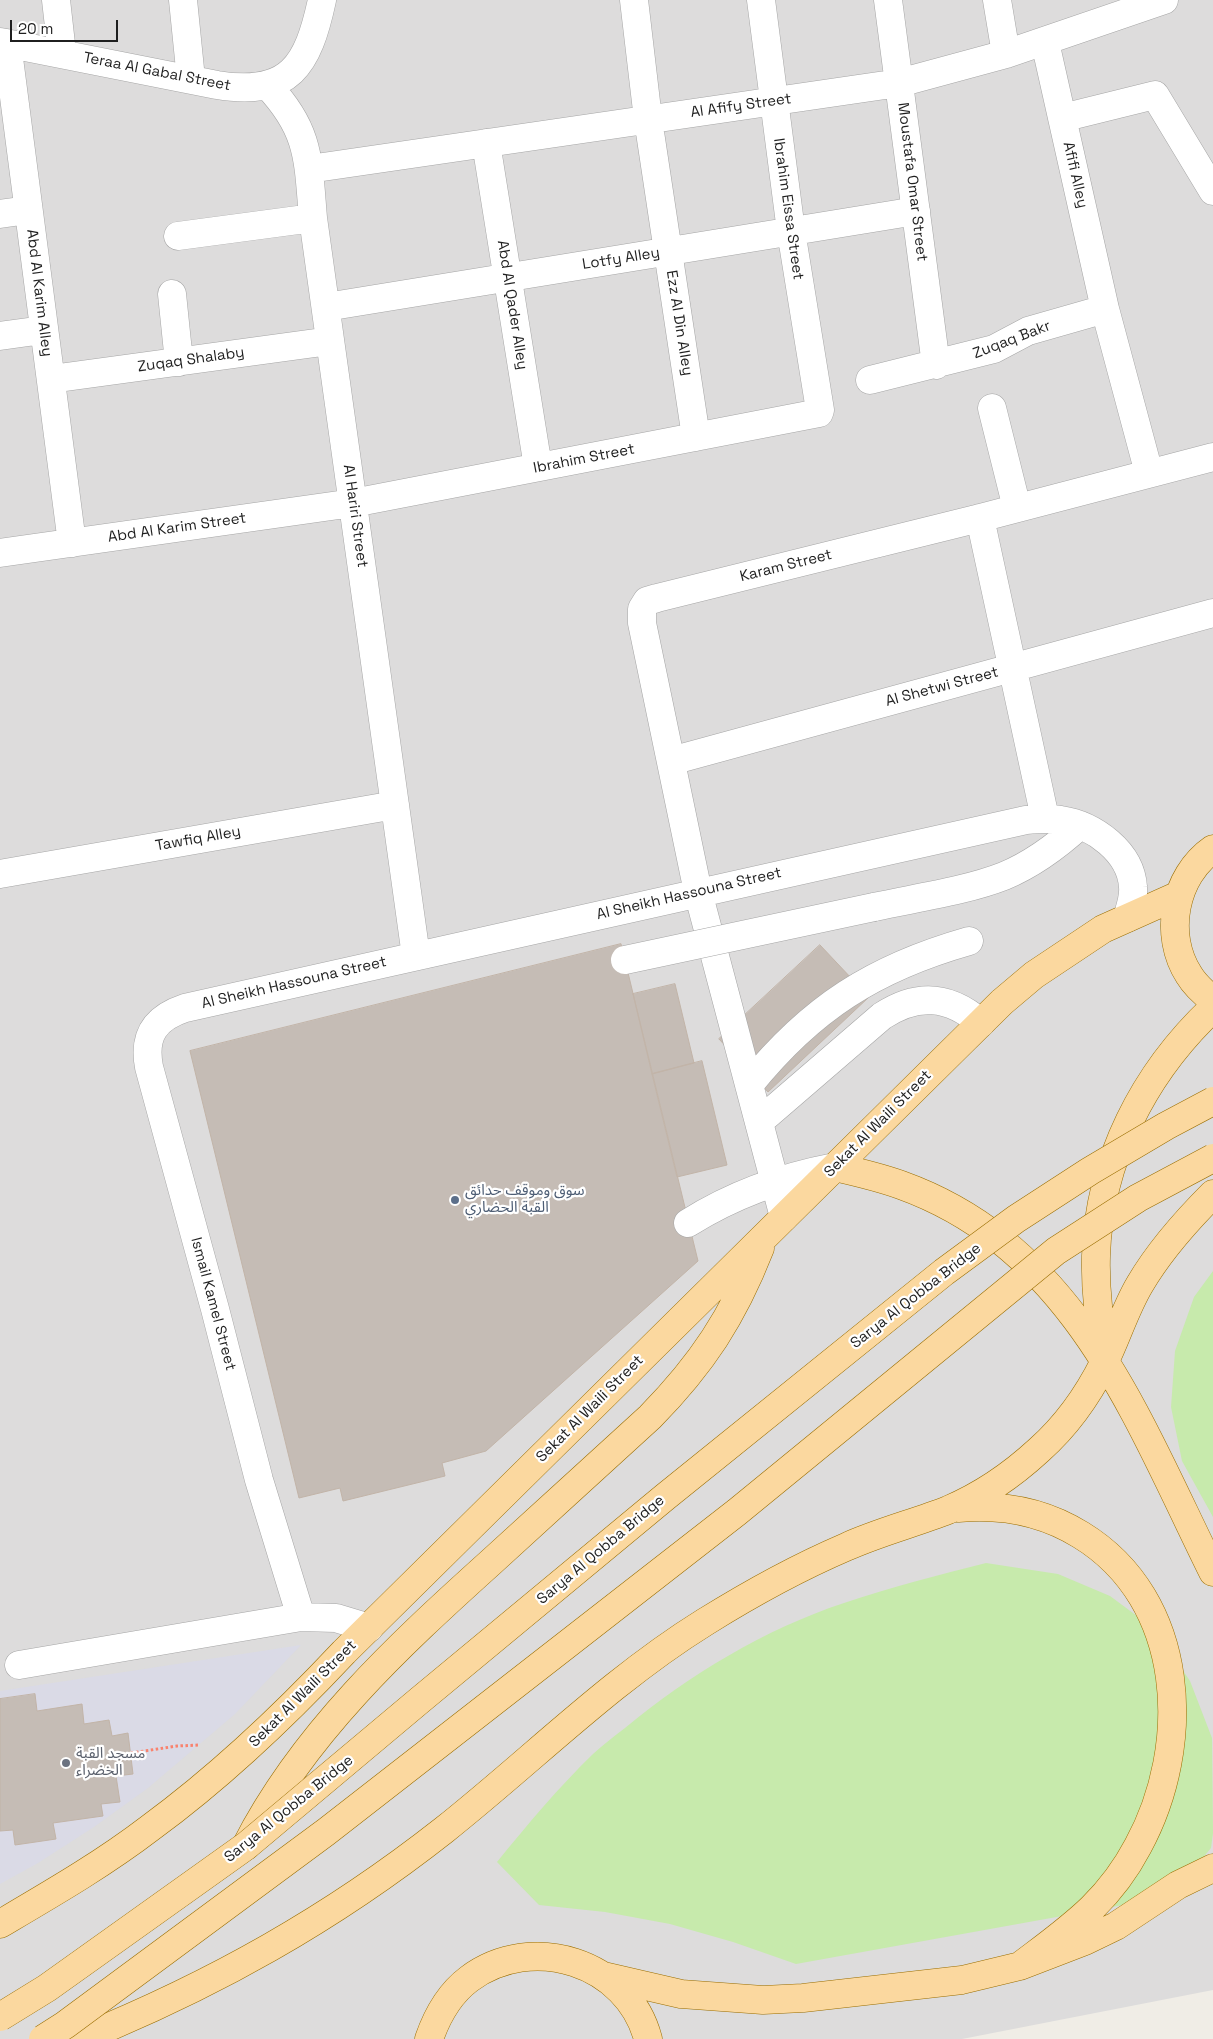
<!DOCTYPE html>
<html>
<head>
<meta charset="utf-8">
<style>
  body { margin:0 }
  #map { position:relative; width:1213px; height:2039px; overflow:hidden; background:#f0ede6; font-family:"Space Grotesk",sans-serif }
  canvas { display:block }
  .scale { position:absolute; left:10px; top:20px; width:108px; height:22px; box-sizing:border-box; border:2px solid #1f1f1f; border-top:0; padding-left:6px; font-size:15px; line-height:18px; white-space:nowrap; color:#1f1f1f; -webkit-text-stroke:4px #fff; paint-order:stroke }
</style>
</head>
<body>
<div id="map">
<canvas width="1213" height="2039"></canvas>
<div class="scale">20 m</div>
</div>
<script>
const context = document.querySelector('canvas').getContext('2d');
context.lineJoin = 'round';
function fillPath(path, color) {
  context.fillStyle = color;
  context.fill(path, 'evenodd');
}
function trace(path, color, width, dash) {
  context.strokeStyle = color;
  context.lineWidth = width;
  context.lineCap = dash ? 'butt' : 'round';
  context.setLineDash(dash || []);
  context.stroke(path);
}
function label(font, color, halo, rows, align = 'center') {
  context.font = font + ' "Space Grotesk","Noto Sans Arabic",sans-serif';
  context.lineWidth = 4.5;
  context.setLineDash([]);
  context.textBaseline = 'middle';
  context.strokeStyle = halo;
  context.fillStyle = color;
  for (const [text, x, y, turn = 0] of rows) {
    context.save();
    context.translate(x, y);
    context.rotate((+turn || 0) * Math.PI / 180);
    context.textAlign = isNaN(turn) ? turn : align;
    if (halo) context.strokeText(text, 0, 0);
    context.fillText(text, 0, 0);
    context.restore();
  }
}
fillPath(new Path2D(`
  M0,0H1213V1990L962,2039H0Z`), '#dddcdc');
fillPath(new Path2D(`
  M1213,1271V1517L1182,1461L1171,1407L1175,1351L1194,1297Z
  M986,1563L1058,1574L1110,1596L1156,1630L1190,1681L1212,1738L1213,1833L1211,1848L1187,1877L1151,1900L796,1964L733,1942L670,1924L605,1912L539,1905L497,1862C528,1824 558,1788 593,1754C603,1745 614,1736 625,1728C689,1675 765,1629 844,1603C891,1587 939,1575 986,1563Z`), '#c7eaac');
fillPath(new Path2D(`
  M301,1645L235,1714L148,1788L94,1827L38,1863L0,1884V1831L13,1830L16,1845L56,1839L53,1823L101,1804L120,1801L116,1776L133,1773L128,1733L112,1736L109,1720L84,1724L81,1704L37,1711L35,1695L0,1699V1691Z`), '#dadae6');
const building = new Path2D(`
  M621,944L698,1261L486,1451L442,1463L445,1476L343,1501L340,1488L299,1498L190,1051Z
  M820,945L869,997L768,1092L719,1039Z
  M675,984L694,1063L652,1074L633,994Z
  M702,1061L727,1165L677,1177L652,1074Z
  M35,1694L37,1711L82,1704L84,1724L109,1720L112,1736L128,1733L133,1774L116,1776L120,1802L101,1804L103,1816L53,1823L56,1839L15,1845L13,1830L0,1831V1699Z`);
fillPath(building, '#c5bcb5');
trace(building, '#c2b4a8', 1);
const minor = new Path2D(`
  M56,0L62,53
  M183,0L191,79
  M634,0L648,119L696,437
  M888,0L936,365
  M997,0L1006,54
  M0,42L217,85C290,97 308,65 322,0
  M1045,42L1105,309
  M7,43L72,543
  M268,86C310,131 308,159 313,218L416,956
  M1062,118L1155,95L1213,191
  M486,143L538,467
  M309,169L899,83L1006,54L1164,0
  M0,214L28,210
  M178,236L313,218
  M172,294L179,362
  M326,307L916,211
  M0,336L43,330
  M51,379L330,341
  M870,380L994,349L1028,331L1105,309L1149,473
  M992,408L1017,508
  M980,518L1045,818
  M0,553L353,503L819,413L820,410L791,231L761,0
  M671,761L1213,613
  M0,874L395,805
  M874,907C915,898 966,891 1004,876C1033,864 1057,846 1080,825
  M749,1085C811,1008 874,968 969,941
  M759,1122L882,1016C917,993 949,995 981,1023
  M784,1217L698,892L642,623V609L647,601L657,598L980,518L1213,457
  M688,1223C734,1194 782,1177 835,1167
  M301,1617L259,1480L215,1309L149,1067C143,1035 155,1018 185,1008L1026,820C1038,819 1050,818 1061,820C1094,825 1131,852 1133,887C1134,898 1130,908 1127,918
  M19,1665L301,1617L336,1618L369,1628`);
const major = new Path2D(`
  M1213,849C1174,876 1163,935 1189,975C1195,985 1204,993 1213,1000
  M835,1167C857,1172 879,1177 901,1185C1076,1248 1137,1419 1213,1572
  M1105,1354C1099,1322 1095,1289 1096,1256C1099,1160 1144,1073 1213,1008
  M958,1508C1001,1504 1044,1512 1081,1535C1187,1600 1193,1745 1138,1846C1108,1903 1070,1928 1020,1966
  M246,1846C303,1734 398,1646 490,1563C543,1514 597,1466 650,1417C702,1364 733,1317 760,1248
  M0,1924C51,1894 103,1864 150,1828C221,1776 284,1716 344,1652L1002,1002L1034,975L1103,929L1179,895
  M603,1976L681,1994L763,2000L803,1998L962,1980L1020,1966L1085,1941L1116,1926L1178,1885L1213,1868
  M80,2039C213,1985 331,1919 444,1830C531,1761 610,1681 705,1622C750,1594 797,1568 846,1547C879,1532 915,1523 948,1510C981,1496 1013,1474 1039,1450C1066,1426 1088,1395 1104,1363C1117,1337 1125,1309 1140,1284C1160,1250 1185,1222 1213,1194
  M429,2039C437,2016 449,1994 469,1979C532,1932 628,1962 648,2039`);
trace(minor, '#a6a6a6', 29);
trace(major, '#9a6e01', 29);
trace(new Path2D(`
  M131,1753L177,1746L200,1745`), '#f9826d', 3, [2.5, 2.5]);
trace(minor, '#fff', 28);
trace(major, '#fbd89f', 28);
const minorBridge = new Path2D(`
  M625,960L874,907`);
const majorBridge = new Path2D(`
  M0,2017L47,1988L246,1846L420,1700L665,1497L944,1272L1016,1219L1090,1171L1166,1126L1213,1101
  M43,2039L65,2025L326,1832L737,1512L1056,1251L1138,1198L1213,1158`);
trace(minorBridge, '#a6a6a6', 29, []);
trace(majorBridge, '#9a6e01', 29, []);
trace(minorBridge, '#fff', 28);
trace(majorBridge, '#fbd89f', 28);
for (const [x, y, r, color] of [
  [455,1200,5,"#5c6f8a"],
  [66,1763,5,"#6b7280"]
]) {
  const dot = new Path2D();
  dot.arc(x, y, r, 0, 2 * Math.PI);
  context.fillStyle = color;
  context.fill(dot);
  trace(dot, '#fff', 2);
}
label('15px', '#1f1f1f', '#fff', [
  ["Teraa Al Gabal Street",157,72,11],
  ["Al Afify Street",741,106,-8],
  ["Afifi Alley",1075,175,77],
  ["Moustafa Omar Street",912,182,83],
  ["Ibrahim Eissa Street",788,209,82],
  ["Lotfy Alley",621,259,-9],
  ["Abd Al Karim Alley",39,293,83],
  ["Abd Al Qader Alley",512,305,81],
  ["Ezz Al Din Alley",679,323,81],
  ["Zuqaq Bakr",1012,340,-21],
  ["Zuqaq Shalaby",191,360,-8],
  ["Ibrahim Street",584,459,-11],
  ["Al Hariri Street",355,516,82],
  ["Abd Al Karim Street",177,528,-8],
  ["Karam Street",786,566,-14],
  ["Al Shetwi Street",942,687,-15],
  ["Tawfiq Alley",198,839,-10],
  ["Al Sheikh Hassouna Street",689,894,-13],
  ["Al Sheikh Hassouna Street",294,983,-13],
  ["Sekat Al Waili Street",878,1124,-45],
  ["Sarya Al Qobba Bridge",916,1296,-38],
  ["Ismail Kamel Street",213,1304,75],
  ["Sekat Al Waili Street",590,1409,-45],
  ["Sarya Al Qobba Bridge",601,1550,-40],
  ["Sekat Al Waili Street",303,1694,-45],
  ["Sarya Al Qobba Bridge",289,1809,-39]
]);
label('15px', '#4e5e75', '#fff', [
  ["سوق وموقف حدائق",465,1191],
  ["القبة الحضاري",465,1208]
], 'left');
label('15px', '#5b616d', '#fff', [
  ["مسجد القبة",76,1754],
  ["الخضراء",76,1771]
], 'left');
</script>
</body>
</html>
